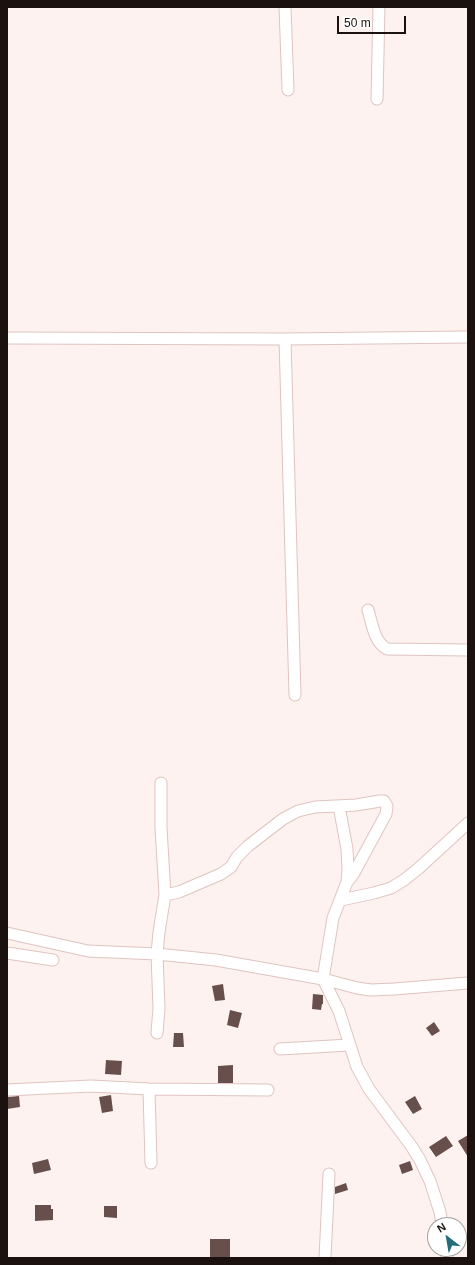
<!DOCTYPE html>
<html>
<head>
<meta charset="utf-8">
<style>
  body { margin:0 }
  #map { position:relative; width:475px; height:1265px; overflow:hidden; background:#fdf2f0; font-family:Arial,sans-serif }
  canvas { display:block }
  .frame { position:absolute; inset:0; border:8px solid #1b1210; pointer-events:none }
  .north { position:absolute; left:427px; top:1217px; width:40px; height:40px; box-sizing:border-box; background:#fff; border:1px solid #a4a09f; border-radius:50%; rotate:329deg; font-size:11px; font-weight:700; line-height:16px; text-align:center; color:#1b1210 }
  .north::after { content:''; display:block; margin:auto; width:14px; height:18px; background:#256d79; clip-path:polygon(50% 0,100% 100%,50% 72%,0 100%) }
  .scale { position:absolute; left:337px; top:16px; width:69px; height:18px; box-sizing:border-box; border:2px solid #1b1210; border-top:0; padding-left:5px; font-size:12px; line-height:14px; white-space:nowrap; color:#1b1210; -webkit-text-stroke:3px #fff; paint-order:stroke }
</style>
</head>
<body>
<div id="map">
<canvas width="475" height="1265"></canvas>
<div class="frame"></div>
<div class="north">N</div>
<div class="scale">50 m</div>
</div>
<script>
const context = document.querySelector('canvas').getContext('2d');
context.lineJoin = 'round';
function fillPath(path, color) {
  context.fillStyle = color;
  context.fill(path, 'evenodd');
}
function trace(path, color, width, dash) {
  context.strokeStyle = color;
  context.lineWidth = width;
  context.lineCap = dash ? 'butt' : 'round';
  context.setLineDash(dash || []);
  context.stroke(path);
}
fillPath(new Path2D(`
  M223,984L225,1000L215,1001L212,986Z
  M313,994L323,995V1004H322L321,1010L312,1009Z
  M230,1010L242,1013L238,1028L227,1025Z
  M434,1022L440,1031L432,1036L426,1028Z
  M174,1033H183L184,1047H173Z
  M106,1060L122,1061L121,1075L105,1074Z
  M233,1065V1083H218V1066Z
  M111,1095L113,1111L102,1113L99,1097Z
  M19,1096L20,1107L7,1109V1097Z
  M415,1096L422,1109L413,1114L405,1102Z
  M468,1135V1157L458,1141Z
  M446,1136L453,1146L436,1157L429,1147Z
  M48,1159L51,1170L34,1174L32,1163Z
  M410,1161L413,1170L402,1174L399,1165Z
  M346,1183L348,1190L335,1194V1187Z
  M35,1205H51V1209H53V1220L35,1221Z
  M104,1206H117V1218L104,1217Z
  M210,1239H230V1258H210Z`), '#67504c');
const minor = new Path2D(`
  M285,7L288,90
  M377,99L379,7
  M7,338L285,339L468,337
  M285,339L295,695
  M368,610C372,623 374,642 387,649L468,650
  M161,783V828L165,895
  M339,806L347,849L348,869L347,882L333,918L323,979L339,1011L357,1067L369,1089L412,1147L420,1160L430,1181L440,1212L442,1225
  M341,900L374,893L391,888L404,880L419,868L468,823
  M7,933L88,951L157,954L216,960L323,979L357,988L371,990L394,989L468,983
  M7,953L53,960
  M157,1033L159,1008L157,954L159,932L165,895L179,892L221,874L231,867L237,857L248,846L283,819L298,811L315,807L356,805L380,801H384L387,806L386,814L354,873L347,882
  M280,1049L349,1045
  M149,1089L151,1163
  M7,1090L91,1086L149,1089L268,1090
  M446,1249L447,1258
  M325,1258L329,1174`);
trace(minor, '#dfc4bf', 13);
trace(minor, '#fff', 11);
</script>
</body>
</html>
